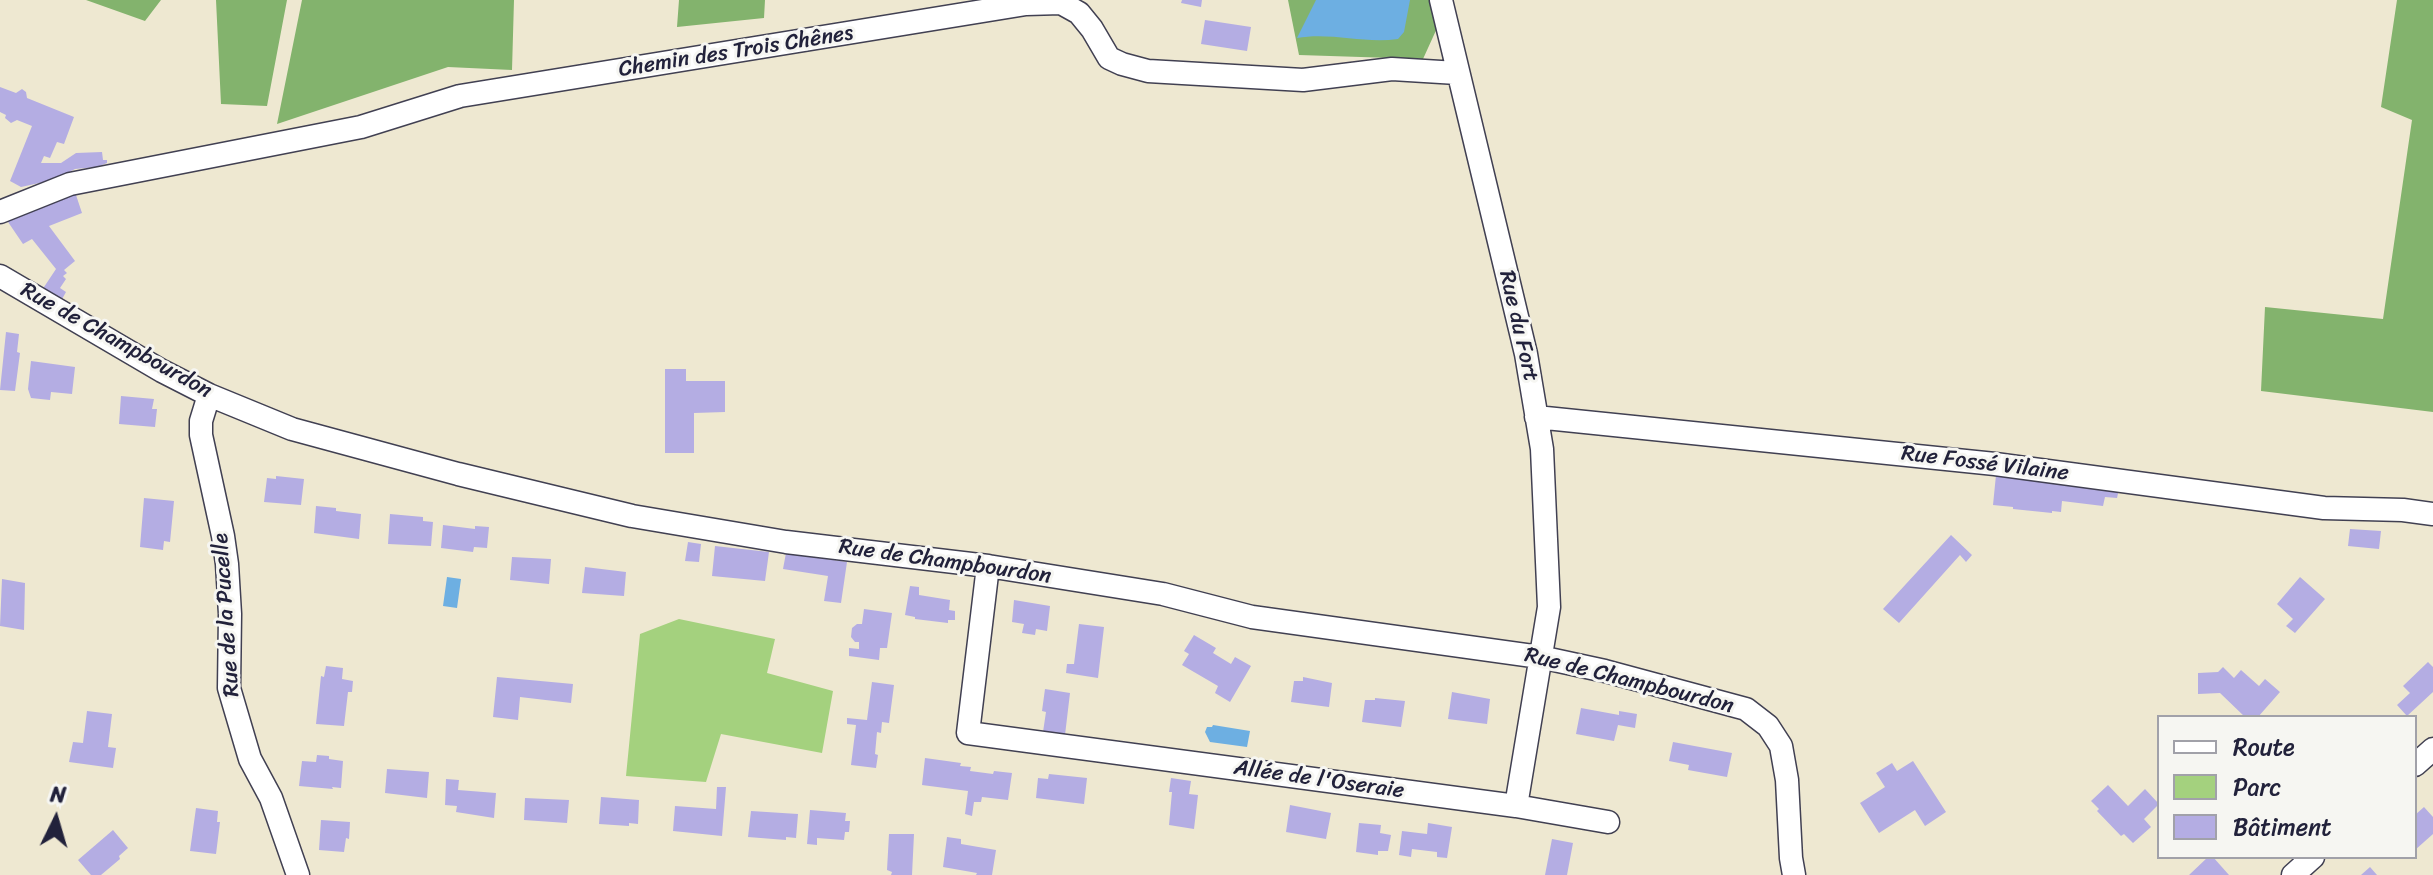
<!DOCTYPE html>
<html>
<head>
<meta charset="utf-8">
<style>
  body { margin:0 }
  #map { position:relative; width:2433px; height:875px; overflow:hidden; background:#eee8d1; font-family:Sriracha,sans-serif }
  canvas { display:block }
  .legend { position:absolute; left:2157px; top:715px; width:260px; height:144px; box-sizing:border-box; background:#f6f6f2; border:2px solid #a1a1a9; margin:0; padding:10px 14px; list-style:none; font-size:24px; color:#22223b }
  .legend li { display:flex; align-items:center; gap:16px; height:40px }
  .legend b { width:40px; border:2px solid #a1a1a9 }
  .north { position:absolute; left:16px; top:779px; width:80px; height:80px; -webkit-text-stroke:6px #f6f6f2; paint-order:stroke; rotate:5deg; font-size:22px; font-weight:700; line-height:32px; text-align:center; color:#22223b }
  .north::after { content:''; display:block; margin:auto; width:28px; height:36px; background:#22223b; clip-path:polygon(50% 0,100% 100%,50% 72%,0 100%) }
</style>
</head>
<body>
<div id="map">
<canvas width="2433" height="875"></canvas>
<ul class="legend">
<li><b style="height:10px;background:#fff"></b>Route</li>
<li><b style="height:22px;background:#a4d17e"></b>Parc</li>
<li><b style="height:22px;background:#b4ade3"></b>Bâtiment</li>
</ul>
<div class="north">N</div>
</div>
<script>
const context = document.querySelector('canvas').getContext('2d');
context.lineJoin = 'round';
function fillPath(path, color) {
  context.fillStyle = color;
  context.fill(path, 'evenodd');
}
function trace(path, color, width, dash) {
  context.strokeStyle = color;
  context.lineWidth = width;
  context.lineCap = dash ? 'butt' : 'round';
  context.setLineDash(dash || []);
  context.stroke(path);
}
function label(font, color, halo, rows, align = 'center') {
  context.font = font + ' Sriracha,sans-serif';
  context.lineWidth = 6;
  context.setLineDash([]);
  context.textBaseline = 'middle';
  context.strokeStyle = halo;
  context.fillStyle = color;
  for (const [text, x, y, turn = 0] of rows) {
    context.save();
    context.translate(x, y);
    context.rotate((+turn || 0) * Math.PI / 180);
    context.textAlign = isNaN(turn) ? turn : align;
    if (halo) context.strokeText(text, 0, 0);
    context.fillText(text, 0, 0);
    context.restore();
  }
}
fillPath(new Path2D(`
  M679,619L775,639L767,673L833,691L822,753L721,734L706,782L626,776L640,634Z`), '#a4d17e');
fillPath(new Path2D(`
  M86,0H161L145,21Z
  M216,0H287L267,106L221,104Z
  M302,0H514L512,70L448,67L277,124Z
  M679,0H765L764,18L677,27Z
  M1288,0H1431L1438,26L1423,59L1299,55Z
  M2397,0H2433V412L2261,391L2265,307L2383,319L2412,120L2381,107Z`), '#83b36d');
fillPath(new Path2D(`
  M1316,0H1410L1404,32L1398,39C1364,44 1331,32 1297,38Z
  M447,577L461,579L457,608L443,606Z
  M1213,725L1250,731L1247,747L1210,742L1205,732L1207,727H1212Z`), '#6dafe2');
fillPath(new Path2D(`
  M1182,0H1202L1201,7L1181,3Z
  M1205,20L1251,27L1247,51L1201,44Z
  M0,87L16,93L22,89L26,92L27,98L74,117L64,144L57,142L50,158L44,156L41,163H61L76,153L102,152L103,160H107V163L97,167L75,169L53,180L21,187L10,181L32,126L17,120L11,123L5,118L6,115L0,112Z
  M75,192L82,213L49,226L75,261L64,270L67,273L63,276L66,279L60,288L66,292L61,301L42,290L56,269L32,239L23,244L6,219Z
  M6,332L19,334L17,352L20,353L15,391L0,390Z
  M31,361L75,367L72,394L51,392L50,400L31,398L28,389Z
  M665,369H686V381H725V412L694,413V453H665Z
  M121,396L154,399L152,409H157L155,427L119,424Z
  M1996,475L2119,489L2117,498L2105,497L2103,506L2062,501L2061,512L2052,511V513L2013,509V507L1993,505Z
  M276,476L304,479L301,505L264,502L267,478L276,479Z
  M144,498L174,501L170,542L164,541L163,550L140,547Z
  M316,506L336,508V511L361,514L359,539L314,533Z
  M390,514L423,517V521L433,522L431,546L388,544Z
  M443,525L475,529V526L489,527L487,548L474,547L473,552L441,548Z
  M2350,529L2381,531L2379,549L2348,546Z
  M1951,535L1972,555L1966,562L1960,555L1899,623L1883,609Z
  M688,542L701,544L699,562L685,561Z
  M715,546L769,552L765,581L712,576Z
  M786,553L847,562L841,603L824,601L828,576L783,569Z
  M512,557L551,559L549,584L510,580Z
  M585,567L626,572L624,596L582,593Z
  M2300,577L2325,599L2295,633L2286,626L2293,619L2277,604Z
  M2,579L25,583L24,630L0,626Z
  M910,586L919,587V595L950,600L949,610L955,611V620H948V623L915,619V617L905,615Z
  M1014,600L1050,606L1047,631L1036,629L1035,635L1022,633L1024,624L1012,622Z
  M864,609L892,613L887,648H880L879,660L849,656V648L859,649V642H855L851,637L852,628L857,624H862Z
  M1079,624L1104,627L1098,678L1066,673L1067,664H1074Z
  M1194,635L1216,648L1213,653L1231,664L1235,657L1251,666L1230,702L1215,693L1218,686L1182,665L1189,654L1184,651Z
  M2428,662L2433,667V692L2407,716L2397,705L2410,693L2403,686Z
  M326,666L343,668L342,679L353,681L352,692H348L344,726L316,724L321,676L324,677Z
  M2223,667L2234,678L2241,670L2259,686L2265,679L2280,692L2258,717H2245L2220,693L2198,694V673L2218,672Z
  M497,677L573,684L571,703L520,697L518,720L493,717Z
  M1303,677L1332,683L1329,707L1291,702L1294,681H1303Z
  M872,682L894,685L889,723L882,722L881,733L877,732L875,754L878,755L876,768L851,765L856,725L847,724V718L867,720Z
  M1045,689L1070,693L1065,735L1043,732L1046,712L1042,711Z
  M1452,692L1490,699L1487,724L1448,719Z
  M1375,698L1405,701L1401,727L1362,722L1365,700H1375Z
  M1581,708L1619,715V711L1637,714L1635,728L1618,725L1614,741L1576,734Z
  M87,711L112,714L108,747L116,748L113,768L69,762L73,742L83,743Z
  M1673,742L1732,753L1727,777L1688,770L1689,765L1669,761Z
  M317,755L329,756V759L343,761L341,788L332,787L333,789L299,786L302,761L316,762Z
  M925,758L961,763L960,766L971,767L970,771L993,774L994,771L1012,773L1008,800L982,797L981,802H974L972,816L965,814L968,791L922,785Z
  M1913,761L1946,812L1925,826L1915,810L1879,833L1860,803L1885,787L1876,773L1892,763L1897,771Z
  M387,769L429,772L427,798L385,793Z
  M1049,774L1087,778L1084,804L1036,798L1038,778L1048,779Z
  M1171,778L1191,781L1189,794L1198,795L1194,829L1169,825L1172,792H1169Z
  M446,779L459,780L458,790L496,793L494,818L456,812L457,806L445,805Z
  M2108,785L2128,806L2145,789L2159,804L2144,819L2151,827L2133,843L2124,834L2121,836L2097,811L2099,809L2091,801Z
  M717,787H726L722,836L673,831L675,806L716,809Z
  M601,797L639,800L638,824L629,823V826L599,824Z
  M525,798L569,800L567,823L524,820Z
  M1290,805L1331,813L1326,839L1286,832Z
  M2424,807L2433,817V834L2415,850V815Z
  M196,808L218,811L217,822H220L216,854L190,851Z
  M810,810L846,813L845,821H850L849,832H845L844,840L817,838V845L807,844Z
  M751,811L798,814L796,838L786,837V840L748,837Z
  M321,820L350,822L349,839L346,838L344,852L319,850Z
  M1359,823L1381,825L1380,833L1391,835L1388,851H1378V855L1356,852Z
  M1428,823L1452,827L1447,858L1437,857V852L1412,849L1411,857L1399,855L1402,831L1427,834Z
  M113,830L128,848L119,856L120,859L101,875H91L78,860Z
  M889,834H914L912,875H891L892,872L887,870Z
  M947,837L961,839V844L996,850L992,875H976L977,873L943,867Z
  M1552,839L1573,843L1567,875H1545Z
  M2208,857H2213L2229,875H2189Z
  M2370,867L2377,875H2361Z`), '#b4ade3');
const street = new Path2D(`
  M0,212L70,184L361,127L460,96L1026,4L1061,3L1079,13L1092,29L1109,58L1122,64L1148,71L1303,80L1392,69L1457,73
  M0,276L162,371L209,395L292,429L458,474L632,516L786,542L988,566L1163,594L1252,617L1540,657L1605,671L1746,709L1768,726L1781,746L1787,780L1791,858L1794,875
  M209,395L201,421V435L223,536L227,564L230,614L229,688L250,759L271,798L298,875
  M1536,417L1995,464L2324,508L2403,510L2433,514
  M988,566L968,733L1516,806L1549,607L1542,449L1526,354L1441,0
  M2415,765L2433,749
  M1516,806L1608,822
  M2293,875L2313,857`);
trace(street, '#414052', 25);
trace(street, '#fff', 22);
label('22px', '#22223b', '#f6f6f2', [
  ["Chemin des Trois Chênes",736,52,-9],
  ["Rue du Fort",1518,326,77],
  ["Rue de Champbourdon",116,341,29],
  ["Rue Fossé Vilaine",1985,464,7],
  ["Rue de Champbourdon",945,562,8],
  ["Rue de la Pucelle",227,615,-94],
  ["Rue de Champbourdon",1629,681,14],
  ["Allée de l'Oseraie",1319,780,8]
]);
</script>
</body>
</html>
